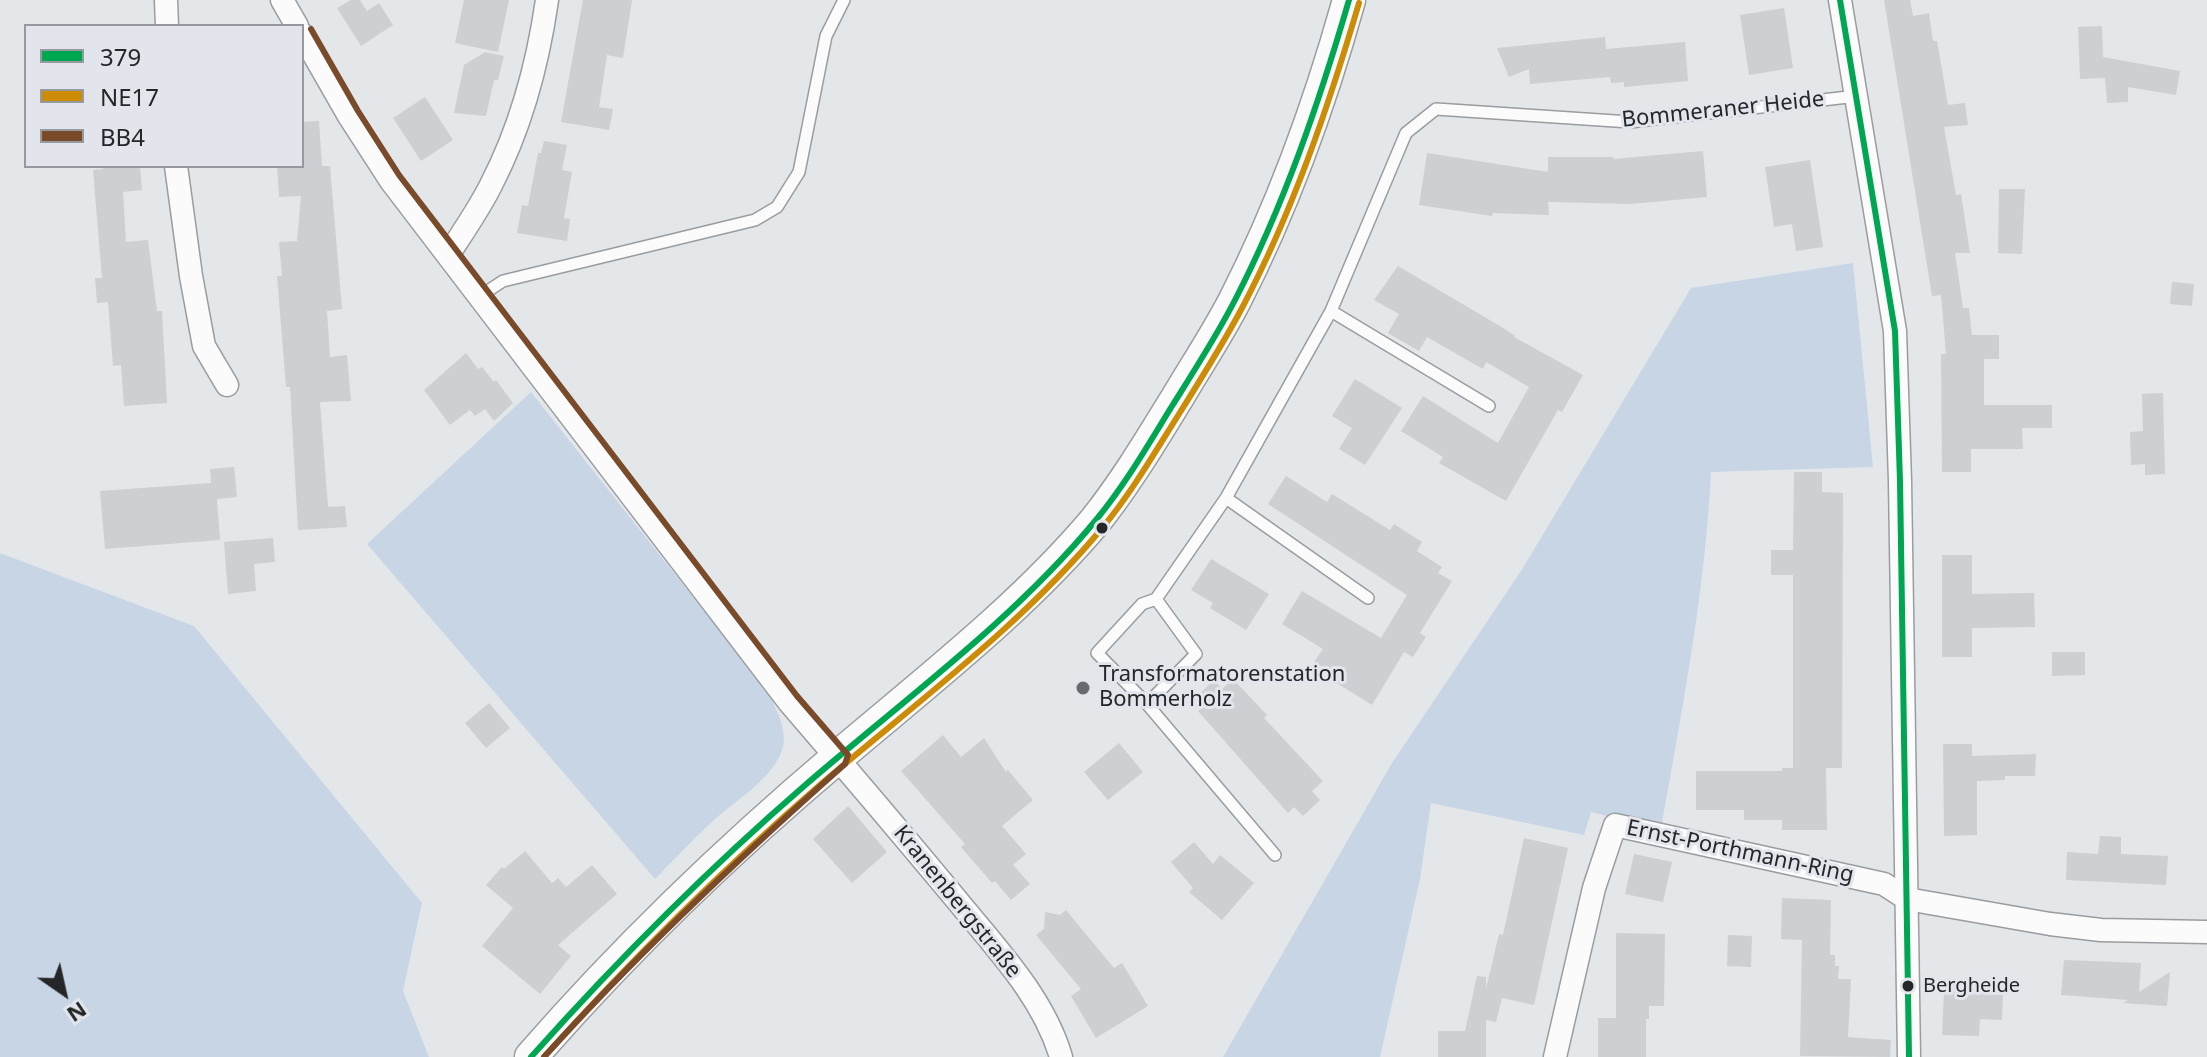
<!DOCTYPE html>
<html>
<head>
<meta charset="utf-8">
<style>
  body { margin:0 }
  #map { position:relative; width:2207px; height:1057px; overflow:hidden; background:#e4e7ea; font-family:"Noto Sans",sans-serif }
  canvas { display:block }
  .legend { position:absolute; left:24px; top:24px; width:280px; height:144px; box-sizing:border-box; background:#e2e6ec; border:2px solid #96999e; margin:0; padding:10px 14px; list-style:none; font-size:24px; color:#252628 }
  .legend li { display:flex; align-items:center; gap:16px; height:40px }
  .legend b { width:40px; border:2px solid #96999e }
  .north { position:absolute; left:24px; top:953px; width:80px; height:80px; -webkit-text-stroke:6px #e2e6ec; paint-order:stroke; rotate:146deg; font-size:22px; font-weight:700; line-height:32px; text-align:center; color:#252628 }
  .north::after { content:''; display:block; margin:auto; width:28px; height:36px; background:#252628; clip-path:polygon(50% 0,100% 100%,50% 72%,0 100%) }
</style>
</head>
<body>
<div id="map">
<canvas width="2207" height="1057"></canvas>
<ul class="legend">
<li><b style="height:10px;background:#00a651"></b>379</li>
<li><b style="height:10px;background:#cd8c08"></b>NE17</li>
<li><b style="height:10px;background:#7a4b2a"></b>BB4</li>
</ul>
<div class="north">N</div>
</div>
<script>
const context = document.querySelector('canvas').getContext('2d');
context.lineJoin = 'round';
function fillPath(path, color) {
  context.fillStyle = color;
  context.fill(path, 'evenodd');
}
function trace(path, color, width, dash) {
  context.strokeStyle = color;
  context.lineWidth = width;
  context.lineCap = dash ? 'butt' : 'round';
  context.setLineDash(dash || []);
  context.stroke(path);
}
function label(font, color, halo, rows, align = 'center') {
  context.font = font + ' "Noto Sans",sans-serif';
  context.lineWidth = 6;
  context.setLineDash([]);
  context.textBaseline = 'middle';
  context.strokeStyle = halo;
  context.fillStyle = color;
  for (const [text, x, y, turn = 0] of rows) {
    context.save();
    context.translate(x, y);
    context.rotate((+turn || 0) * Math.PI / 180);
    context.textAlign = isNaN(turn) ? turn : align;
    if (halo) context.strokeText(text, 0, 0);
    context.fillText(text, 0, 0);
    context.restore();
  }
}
fillPath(new Path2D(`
  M1853,263L1873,467L1711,472C1705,593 1682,710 1661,829L1591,812L1584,835L1431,803L1420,879L1380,1057H1223L1392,763L1521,571L1691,288Z
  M531,392L775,701L774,705C781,718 788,738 781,753C769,782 734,801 712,822C692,840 674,860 655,879L367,544Z
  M0,553L194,626L422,903L403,991L429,1057H0Z`), '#c8d5e5');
fillPath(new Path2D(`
  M351,0H360L367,11L379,3L393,25L361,46L337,8Z
  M464,0H509L498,52L455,43Z
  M583,0H632L623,58L607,55L599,107L613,109L609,130L561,122Z
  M1884,0H1910L1913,16L1929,13L1933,41H1937L1948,105L1965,103L1968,125L1944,127L1956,195L1961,194L1970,253H1955L1963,308H1969L1972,335H1999V359H1984V405H2052V428H2022L2023,449H1971V472H1942L1941,354H1946L1941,295L1932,296Z
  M1784,8L1793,68L1749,75L1740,15Z
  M2102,26L2103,57L2180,71L2176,95L2128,87V102L2107,103L2105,78L2080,79L2078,27Z
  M1605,37L1606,49L1685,42L1688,81L1624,87V82L1611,83L1610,77L1530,84L1529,69L1509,77L1497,48Z
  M485,52L504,56L498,80H494L486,116L454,113L464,65Z
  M425,97L453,140L421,161L393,118Z
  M319,121L322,166H330L342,309L327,311L330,357L347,355L351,401L320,402L328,507L345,506L347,527L298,530L290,387H286L277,276H282L279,242L297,241L301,196L279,197L277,166H302V122Z
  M544,141L567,145L562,170L572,172L564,218L570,219L567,241L517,233L522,205L528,206L538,153H541Z
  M1703,151L1707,197L1631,204L1548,202L1549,215L1493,213L1492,216L1419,205L1427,153L1548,172V157H1613V159Z
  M1810,160L1823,247L1796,251L1792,224L1774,227L1765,167Z
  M103,166H140L142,190L123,192L126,242L148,240L157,311H162L167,403L124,406L121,365L113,366L108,302L97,303L95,278H102L93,170L103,169Z
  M1999,189H2025L2022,254L1998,253Z
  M1398,266L1505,329L1515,336L1514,337L1583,375L1562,412L1558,410L1506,501L1439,463L1443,457L1401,431L1423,396L1498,443L1529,387L1486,362L1483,369L1427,337L1419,351L1388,333L1399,314L1374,300Z
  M2172,282L2194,284L2192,306L2170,304Z
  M466,353L478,369L482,367L494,382L496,380L513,403L494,421L485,409L475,416L470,410L450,425L424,390Z
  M1355,379L1402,408L1365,465L1339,449L1352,428L1332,416Z
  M2163,393L2165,474L2145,475V464L2131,465L2130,432L2143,431L2142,394Z
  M234,467L237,497L217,499L220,540L105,549L100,491L211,483L210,469Z
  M1794,472H1822V492L1843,493L1842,768H1826L1827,830H1782V820H1744V810H1696V771H1782V768H1793V575H1771V550H1793Z
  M1286,476L1327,502L1332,494L1390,530L1394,524L1422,542L1417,551L1442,567L1438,573L1452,581L1420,633L1426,637L1413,657L1404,652L1372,705L1335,682L1338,677L1314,662L1323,649L1282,624L1302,591L1381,638L1407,595L1268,504Z
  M273,538L275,562L254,564L256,591L228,594L224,542Z
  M1942,555H1972V594L2034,593L2035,627L1972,628V657H1942Z
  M1211,559L1269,594L1246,630L1210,608L1213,603L1191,590Z
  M2052,652H2085V675L2052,676Z
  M1233,679L1267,715L1264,718L1323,781L1312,791L1320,800L1303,816L1294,807L1288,813L1198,711L1204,705L1196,697L1214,680L1222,689Z
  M489,703L510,728L486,748L465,723Z
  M943,735L961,757L984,738L1006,772L1008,770L1033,800L1002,826L1026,854L1013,865L1030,884L1011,900L995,881L992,883L961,847L965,844L901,771Z
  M1119,743L1143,772L1108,800L1084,772Z
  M1943,744H1972V756L2036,754L2035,776H2005V780L1977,781V835L1944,836Z
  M848,806L887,852L852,883L813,839Z
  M2100,836L2121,837V854L2168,856L2166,885L2066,880L2067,852L2098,854Z
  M1524,838L1568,848L1534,1005L1502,998L1496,1022L1486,1020V1057H1438V1031H1465L1477,976L1486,977V989L1499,934L1503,935Z
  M1194,842L1213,864L1220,855L1254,883L1222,920L1189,892L1193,888L1171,862Z
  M525,851L552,883L558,878L566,887L592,865L617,894L558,945L571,956L540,994L482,946L513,908L486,885L502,867L504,869Z
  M1634,854L1672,862L1663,902L1625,894Z
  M1782,898L1831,900L1830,955H1835V966H1839L1838,979H1851L1848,1037L1891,1040L1890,1057L1800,1056L1802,940L1781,939Z
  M1066,910L1114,968L1122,963L1148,1006L1096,1038L1071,996L1081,989L1036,935L1044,929L1045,912L1060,915Z
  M1616,933L1665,934L1664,1006H1649V1019H1646V1057H1598V1018H1616Z
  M1728,935L1752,936L1751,967L1727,966Z
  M2064,960L2141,963L2139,992L2170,972L2167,1006L2123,1003L2128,1000L2061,995Z
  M1944,991L2003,995L2002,1020L1980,1019L1979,1036L1942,1035Z`), '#cdcfd2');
const service = new Path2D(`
  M480,296L503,281L755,220L777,207L799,172L826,36L844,0
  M1331,311L1489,406
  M1226,498L1368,598
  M1147,704L1196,654L1156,599
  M1275,855L1147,704L1097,653L1142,604L1156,599L1226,498L1331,311L1406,133L1436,109L1630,122L1857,96`);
const minor = new Path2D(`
  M166,0L167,26
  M282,0L297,26
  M1840,0L1895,331L1900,481L1909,1057
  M302,34L349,116L391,181L789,702C845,767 901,833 956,899C995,947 1043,996 1061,1057
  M176,166L191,276L204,346L227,385
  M448,255C463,232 479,209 491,185C520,129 538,63 547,0
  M1555,1057L1594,888L1615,825L1884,884L1907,899L2050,924L2101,930L2207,932`);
const secondary = new Path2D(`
  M531,1057C625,949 729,849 839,756C926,682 1022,608 1096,520C1127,481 1153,437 1179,395C1198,363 1218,333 1235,300C1284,204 1320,104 1349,0`);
trace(service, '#9a9c9f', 14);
trace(minor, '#9a9c9f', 25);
trace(secondary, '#9a9c9f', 35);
trace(service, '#fbfbfc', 11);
trace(minor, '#fbfbfc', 22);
trace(secondary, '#fbfbfc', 32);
trace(new Path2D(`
  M1840,0L1895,331L1900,481L1909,1057
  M531,1057C616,962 706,871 803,787C902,701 1012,622 1096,520C1125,485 1148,445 1172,406C1194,371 1216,337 1235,300C1284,205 1319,103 1349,0`), '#00a651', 6);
trace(new Path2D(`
  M544,1057C631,960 723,869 821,784C917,702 1022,625 1103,527C1132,492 1155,452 1179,414C1201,379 1223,344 1242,308C1293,211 1328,108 1359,3`), '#cd8c08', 6);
trace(new Path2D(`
  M311,29L358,111L399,175L797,696L848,755L845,764C740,857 638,953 544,1057`), '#7a4b2a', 6);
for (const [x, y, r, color] of [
  [1102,528,7,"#252628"],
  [1083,688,8,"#686a6c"],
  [1908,986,7,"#252628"]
]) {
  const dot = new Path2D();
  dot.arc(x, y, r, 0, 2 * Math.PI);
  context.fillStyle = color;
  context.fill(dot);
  trace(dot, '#e2e6ec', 3);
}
label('20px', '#252628', '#e2e6ec', [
  ["Bergheide",1923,986]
], 'left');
label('22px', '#252628', '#e2e6ec', [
  ["Bommeraner Heide",1723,110,-6],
  ["Ernst-Porthmann-Ring",1740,852,12],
  ["Kranenbergstraße",957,902,51]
]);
label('22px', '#252628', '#e2e6ec', [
  ["Transformatorenstation",1099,675],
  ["Bommerholz",1099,700]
], 'left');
</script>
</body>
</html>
